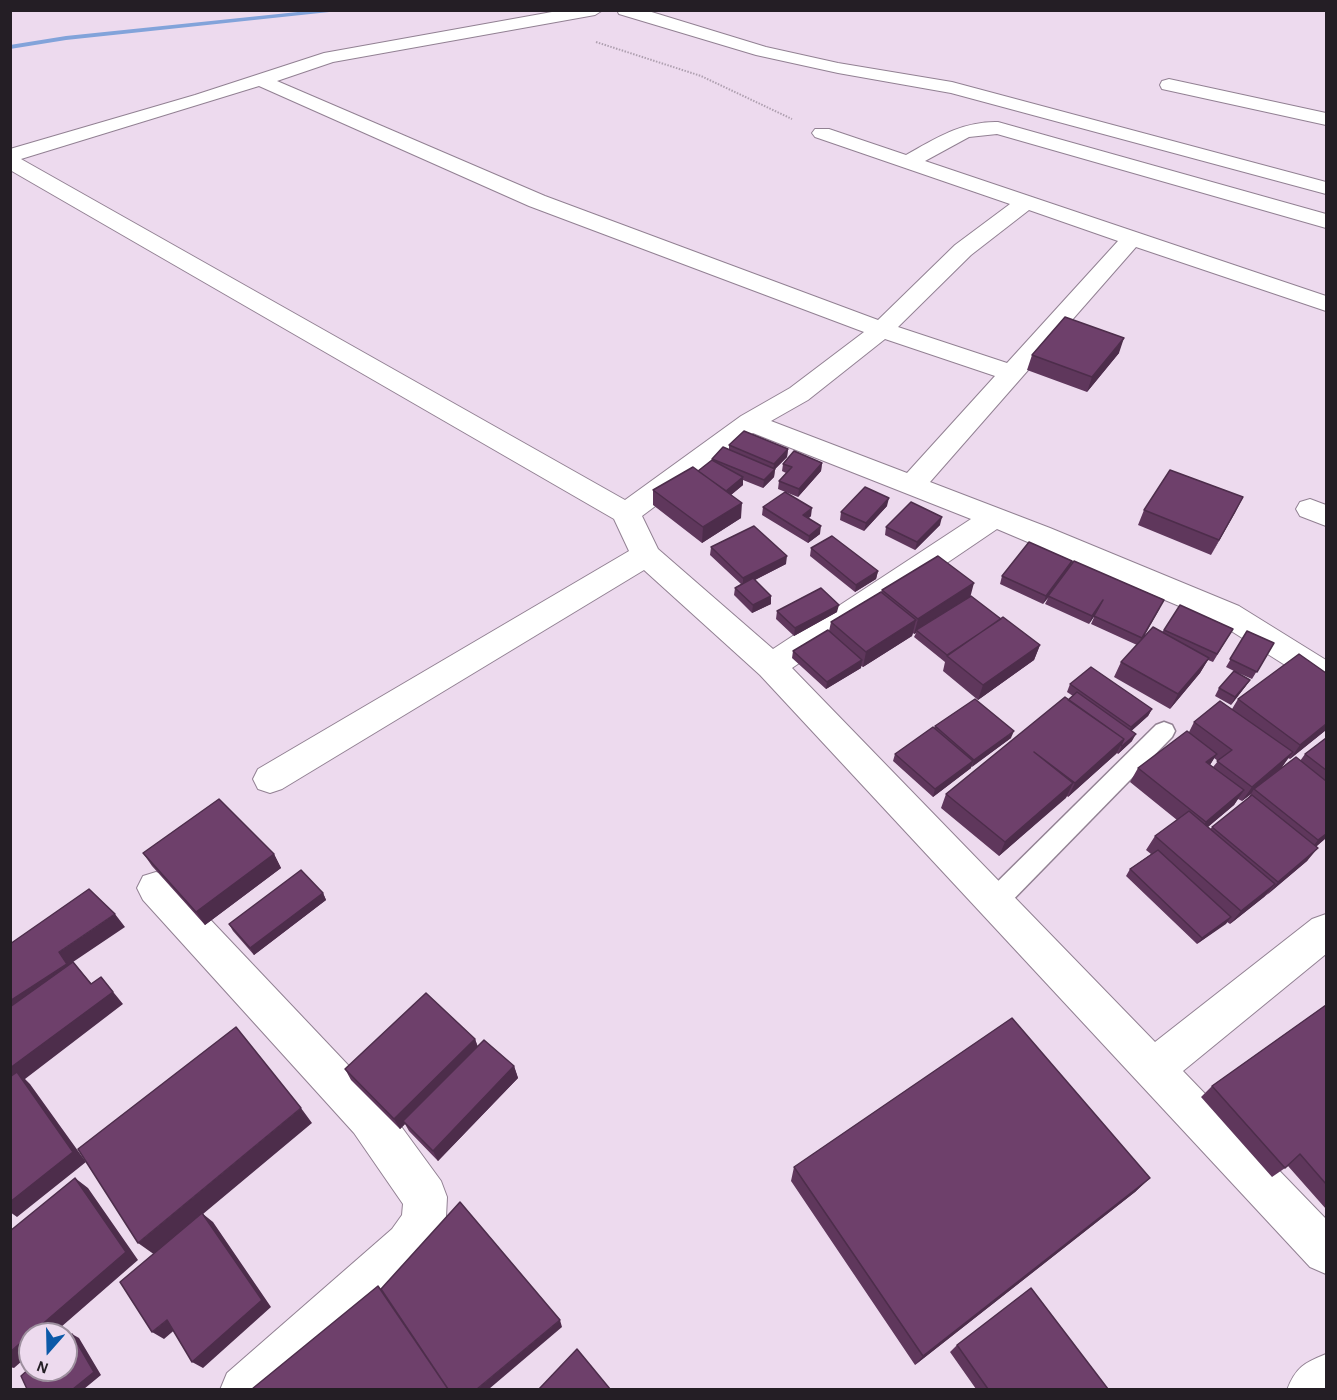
<!DOCTYPE html>
<html>
<head>
<meta charset="utf-8">
<style>
  body { margin:0 }
  #map { position:relative; width:1337px; height:1400px; overflow:hidden; background:#eddaee; font-family:"Alegreya Sans",sans-serif }
  canvas { display:block }
  .frame { position:absolute; inset:0; border:12px solid #241e25; pointer-events:none }
  .north { position:absolute; left:18px; top:1322px; width:60px; height:60px; box-sizing:border-box; background:#eddaee; border:2px solid #9d8f9e; border-radius:50%; rotate:200deg; font-size:16px; font-weight:700; line-height:24px; text-align:center; color:#241e25 }
  .north::after { content:''; display:block; margin:auto; width:21px; height:27px; background:#0c59a8; clip-path:polygon(50% 0,100% 100%,50% 72%,0 100%) }
</style>
</head>
<body>
<div id="map">
<canvas width="1337" height="1400"></canvas>
<div class="frame"></div>
<div class="north">N</div>
</div>
<script>
const context = document.querySelector('canvas').getContext('2d');
context.lineJoin = 'round';
function fillPath(path, color) {
  context.fillStyle = color;
  context.fill(path, 'evenodd');
}
function trace(path, color, width, dash) {
  context.strokeStyle = color;
  context.lineWidth = width;
  context.lineCap = dash ? 'butt' : 'round';
  context.setLineDash(dash || []);
  context.stroke(path);
}
fillPath(new Path2D(`
  M317,10H348L66,40L10,49V45L66,36Z`), '#82a3da');
const lane = new Path2D(`
  M1164,722L1172,725L1175,731L1172,737L1003,910L994,913L985,910L981,902L985,894L1156,725Z`);
const street = new Path2D(`
  M563,10H603L595,15L333,62L277,81L545,196L878,320L955,245L1010,204L815,137L812,133L815,129H829L906,155C936,138 963,121 998,122L1326,214V228L997,134L969,137L925,161L1326,296V311L1136,247L930,482L1050,528L1239,606L1326,660V687L1315,684L1217,622L997,529L792,668L1155,1042L1312,919L1326,914V954L1183,1071L1326,1219V1274L1310,1267L760,675L644,570L282,789L270,793L258,789L253,779L258,769L629,551L614,519L10,170V149L195,95L324,53ZM259,86L529,206L864,332L790,388L741,416L625,500L21,159ZM1029,210L1118,241L1007,363L898,327L971,255ZM885,339L995,376L907,473L771,421L808,400ZM753,433L971,519L773,649L658,549L642,516Z
  M617,10H645L766,47L838,63L952,82L1326,182V194L951,93L838,73L756,55L619,14Z
  M1169,79L1326,113V125L1162,89L1160,85L1162,81Z
  M1310,499L1326,505V526L1300,516L1296,509L1300,502Z
  M156,872L169,876L384,1103L441,1181L447,1197L446,1217L435,1244L424,1261L281,1390H220L227,1373L392,1229L402,1215L403,1204L354,1133L143,900L137,888L143,876Z
  M1326,1354V1390H1287C1296,1367 1304,1363 1326,1354Z`);
trace(lane, '#928193', 3);
trace(street, '#928193', 2);
trace(new Path2D(`
  M596,42L701,76L792,119`), '#afa0b0', 2, [1.5, 1.5]);
fillPath(lane, '#fff');
fillPath(street, '#fff');
fillPath(new Path2D(`
  M1119,353L1087,392L1027,370L1032,355Z
  M729,445L788,449L787,457L775,469L774,477L763,488L743,480V485L731,495L741,518L702,543L653,505V490L698,471L712,460V459L729,450Z
  M822,463L821,471L798,497L778,489L779,481L786,473L782,471L783,464Z
  M1243,497L1211,555L1138,525L1144,510Z
  M887,506L864,531L840,520L841,512Z
  M763,507L811,516L809,518L820,534L808,543L762,515Z
  M940,525L915,550L885,535L886,527Z
  M711,547L786,564L755,580L771,604L752,613L734,595L735,588L741,584L710,555Z
  M811,548L878,571L876,579L855,592L810,556Z
  M1072,561L1069,568L1160,608L1142,640L1162,632L1164,630L1233,629L1213,662L1208,660L1200,673L1170,709L1114,677L1121,662L1137,645L1091,624L1095,615L1089,624L1045,604L1048,598L1043,604L1000,584L1002,576Z
  M882,590L970,596L1001,619L1040,645L1034,660L978,700L943,671L945,662L914,637L916,633L914,634L913,633L912,636L863,667L861,666V668L826,689L792,658L793,651L829,631L831,622L881,592Z
  M777,611L837,612L794,636L776,619Z
  M1247,631L1274,643L1252,679L1236,672L1250,680L1245,687L1231,705L1215,696L1219,688L1234,671L1226,667Z
  M1070,684L1152,709L1148,716L1131,731L1132,741L1118,754L1117,753L1068,797L1067,796L999,856L941,808L946,794L1073,696L1067,692Z
  M1238,699L1326,730L1290,759L1288,758L1282,767L1300,761L1305,754L1326,738V838L1317,846L1307,861L1264,897L1230,924L1227,922L1197,944L1126,876L1130,869L1151,854L1146,850L1155,836L1177,820L1130,782L1138,768L1189,732L1194,722L1232,709ZM1214,758L1218,761L1213,767L1210,765ZM1251,794L1246,800L1210,829L1208,827L1234,805L1238,799L1242,801Z
  M935,726L1011,738L971,767V768L933,797L893,761L895,754L934,728Z
  M143,853L274,854L281,868L205,925L152,866Z
  M323,893L326,900L254,955L233,931L229,924Z
  M1326,1005V1209L1288,1166L1272,1177L1201,1097L1212,1086Z
  M475,1039L478,1047L514,1066L518,1078L438,1161L409,1131L405,1124L400,1129L351,1080L345,1069Z
  M794,1167L1150,1178L1135,1192L915,1365L791,1181Z
  M957,1345L1108,1389H976L950,1352Z`), '#5f375c');
fillPath(new Path2D(`
  M1124,338L1119,353L1087,392L1092,377Z
  M788,449L787,457L775,469L774,477L763,488L764,480L773,471L774,464Z
  M822,463L821,471L798,497L799,489Z
  M743,477V485L726,499V491Z
  M1243,497L1235,513L1211,555L1219,540Z
  M889,498L887,506L864,531L866,523Z
  M742,503L741,518L702,543L703,527Z
  M812,508L811,516L802,523L803,515Z
  M942,517L940,525L915,550L917,542Z
  M821,526L820,534L808,543L809,536Z
  M787,556L786,564L743,586V578Z
  M1072,561L1069,569L1043,604L1046,596Z
  M878,571L876,579L855,592L856,585Z
  M974,583L970,598L916,630V633L914,634L918,619Z
  M771,596V604L752,613L753,605Z
  M1103,600L1100,608L1089,624L1092,616Z
  M839,605L837,612L794,636L795,628Z
  M916,620L912,636L863,667L866,652Z
  M1040,645L1034,660L978,700L983,685Z
  M1209,658L1200,673L1170,709L1178,694Z
  M862,660L861,668L826,689L827,682Z
  M1250,680L1245,687L1231,705L1235,697Z
  M1152,709L1148,716L1127,735L1131,727Z
  M1326,724V730L1290,759L1300,745Z
  M1014,731L1011,738L972,767L974,760Z
  M1136,734L1132,741L1118,754L1122,746Z
  M1124,739L1116,754L1068,797L1075,783Z
  M1293,752L1282,767L1254,789L1251,794L1242,801L1252,787Z
  M1217,754L1208,768L1206,762Z
  M973,761L971,768L933,797L935,789Z
  M1073,783L1066,798L999,856L1005,842Z
  M1244,790L1234,805L1197,836L1206,822Z
  M1326,834V838L1307,854L1318,840Z
  M1318,848L1307,861L1267,895L1278,882Z
  M274,854L281,868L205,925L196,912Z
  M1275,884L1264,897L1230,924L1241,911Z
  M323,893L326,900L254,955L250,948Z
  M115,914L125,927L73,962L102,996L10,1021V1001L59,952Z
  M1231,917L1226,924L1197,944L1202,938Z
  M101,977L123,1004L25,1079L30,1084L86,1162L17,1217L10,1212V1068Z
  M475,1039L479,1051L403,1121L405,1124L400,1129L394,1119Z
  M514,1066L518,1078L438,1161L433,1151Z
  M301,1108L312,1123L203,1214L213,1222L271,1307L203,1368L192,1362L155,1255L138,1243Z
  M75,1178L88,1188L138,1260L53,1334H31Z
  M1150,1178L1135,1192L915,1365L923,1356Z
  M167,1320L178,1327L164,1339L152,1332Z
  M560,1320L562,1327L489,1389H477Z
  M72,1334L79,1338L101,1375L84,1389H73Z
  M30,1335V1354L14,1368L10,1367V1352Z`), '#4d2d4b');
const building = new Path2D(`
  M1065,317L1124,338L1092,377L1032,355Z
  M744,431L788,449L774,464L729,445Z
  M723,447L775,469L764,480L712,459Z
  M794,451L822,463L799,489L779,481L792,467L783,464Z
  M712,460L743,477L726,491L725,490L698,471Z
  M693,467L742,503L703,527L653,490Z
  M1170,470L1243,497L1219,540L1144,510Z
  M865,487L889,498L866,523L841,512Z
  M785,492L812,508L803,515L821,526L809,536L763,507Z
  M911,502L942,517L917,542L886,527Z
  M754,526L787,556L743,578L711,547Z
  M832,536L878,571L856,585L811,548Z
  M1029,542L1072,561L1046,596L1002,576Z
  M938,556L974,583L918,619L882,590Z
  M1074,561L1164,600L1142,638L1094,616L1103,600L1092,616L1048,596Z
  M753,578L771,596L753,605L735,588Z
  M821,588L839,605L795,628L777,611Z
  M881,592L916,620L866,652L831,622Z
  M971,596L1001,619L947,655L916,630Z
  M1180,605L1233,629L1217,654L1164,630Z
  M1003,617L1040,645L983,685L947,656Z
  M1153,627L1209,658L1178,694L1121,662Z
  M828,630L862,660L827,682L793,651Z
  M1247,631L1274,643L1257,672L1230,659Z
  M1299,654L1326,673V724L1300,745L1238,699Z
  M1091,667L1152,709L1131,727L1070,684Z
  M1234,671L1250,680L1235,697L1219,688Z
  M1077,692L1136,734L1122,746L1121,745L1124,739L1068,700Z
  M1065,697L1124,739L1075,783L1034,752L1073,783L1005,842L946,794Z
  M975,699L1014,731L974,760L935,726Z
  M1220,701L1293,752L1252,787L1217,761L1232,750L1194,722Z
  M933,727L973,761L935,789L895,754Z
  M1187,731L1217,754L1206,762L1244,790L1206,822L1138,768Z
  M1326,738V770L1305,754Z
  M1296,757L1326,781V834L1318,840L1254,789Z
  M1252,795L1318,848L1278,882L1212,827Z
  M219,799L274,854L196,912L143,853Z
  M1189,811L1275,884L1241,911L1155,836Z
  M1158,850L1231,917L1202,938L1130,869Z
  M301,870L323,893L250,948L229,924Z
  M89,889L115,914L59,952L67,964L10,1001V944Z
  M73,962L91,984L101,977L113,992L10,1068V1007Z
  M426,993L475,1039L394,1119L345,1069Z
  M1326,1005V1184L1300,1154L1285,1168L1212,1086Z
  M1012,1018L1150,1178L923,1356L794,1167Z
  M236,1027L301,1108L138,1243L78,1149Z
  M484,1040L514,1066L433,1151L403,1121Z
  M17,1072L73,1152L10,1202V1077Z
  M75,1178L126,1252L10,1352V1231Z
  M460,1202L560,1320L477,1389H448L381,1289Z
  M202,1213L262,1300L192,1362L167,1320L152,1332L120,1282Z
  M378,1286L448,1389H252Z
  M1031,1288L1108,1389H988L957,1345Z
  M72,1334L94,1372L73,1389H27L21,1376L30,1368V1370H66V1339Z
  M577,1349L610,1389H539Z`);
fillPath(building, '#6e406b');
trace(building, '#4d2d4b', 1.5);
</script>
</body>
</html>
